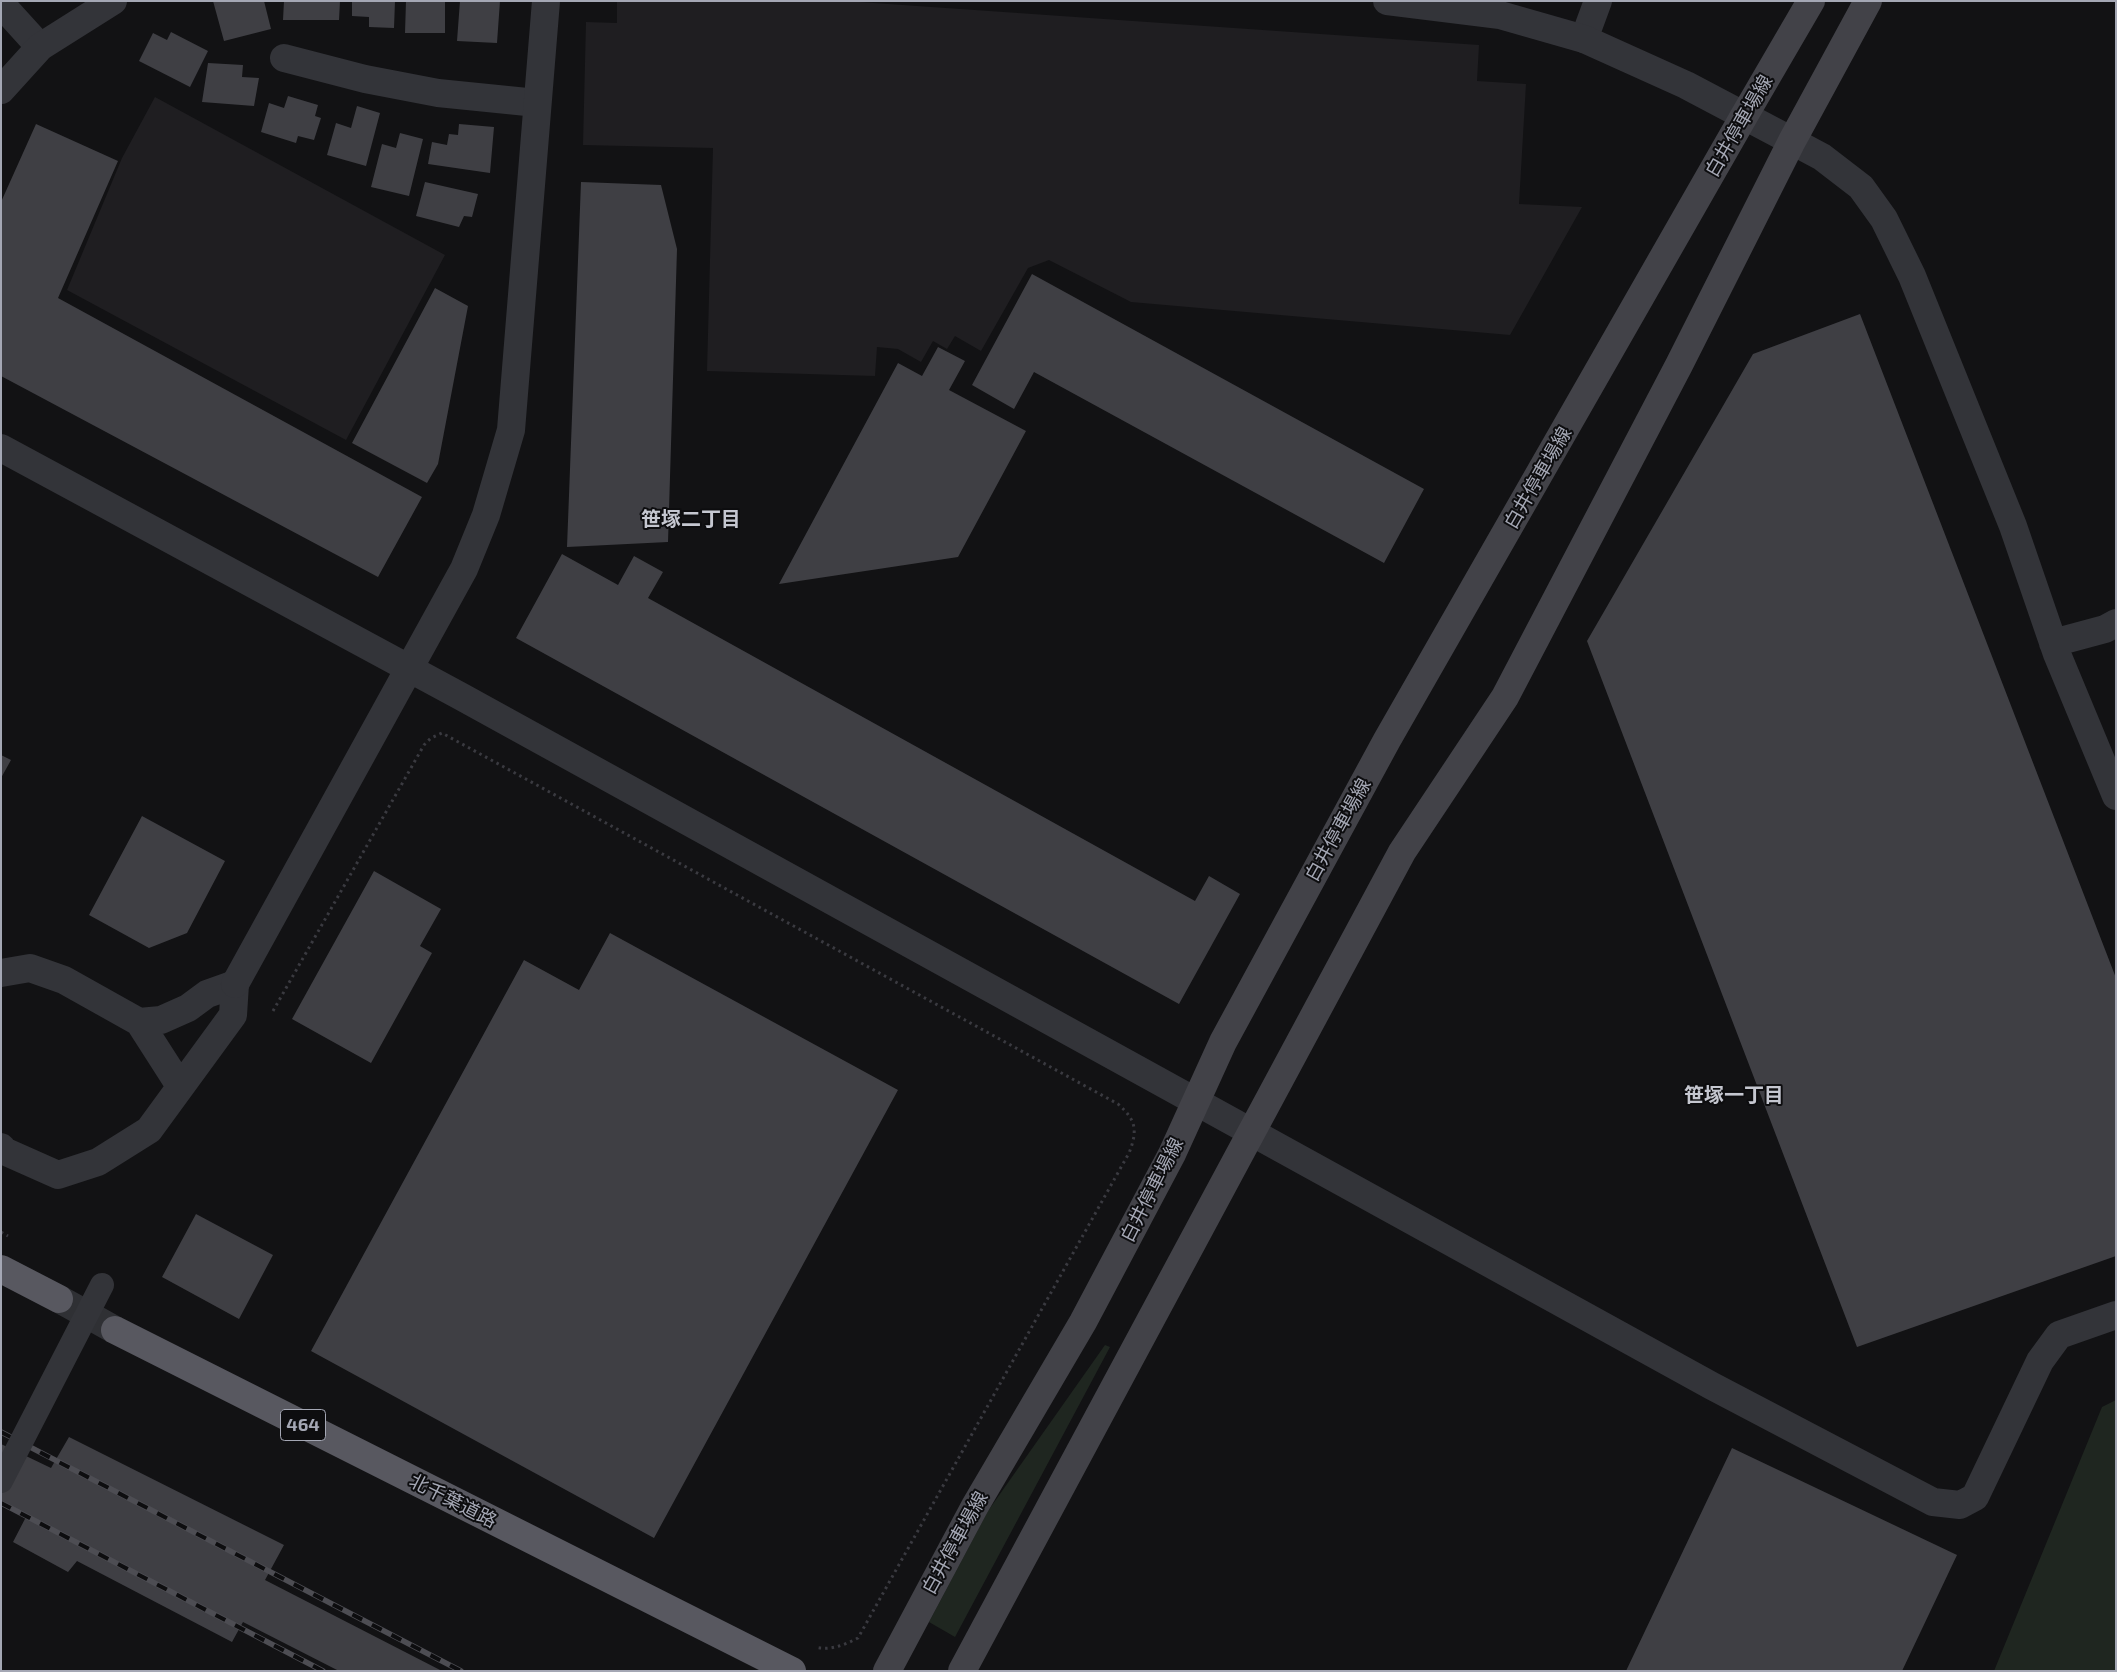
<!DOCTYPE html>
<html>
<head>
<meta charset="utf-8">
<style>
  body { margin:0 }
  #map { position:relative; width:2117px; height:1672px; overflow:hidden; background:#121214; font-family:"Exo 2",sans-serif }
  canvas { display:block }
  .frame { position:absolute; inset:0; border:2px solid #a4a7b4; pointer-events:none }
</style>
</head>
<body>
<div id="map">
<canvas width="2117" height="1672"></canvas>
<div class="frame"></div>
</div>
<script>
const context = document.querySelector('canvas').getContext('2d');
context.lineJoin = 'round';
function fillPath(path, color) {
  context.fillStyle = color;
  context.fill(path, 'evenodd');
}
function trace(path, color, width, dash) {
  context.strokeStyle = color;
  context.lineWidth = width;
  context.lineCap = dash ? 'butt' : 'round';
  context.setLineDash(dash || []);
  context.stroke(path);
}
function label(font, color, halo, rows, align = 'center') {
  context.font = font + ' "Exo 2","Noto Sans JP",sans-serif';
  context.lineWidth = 4;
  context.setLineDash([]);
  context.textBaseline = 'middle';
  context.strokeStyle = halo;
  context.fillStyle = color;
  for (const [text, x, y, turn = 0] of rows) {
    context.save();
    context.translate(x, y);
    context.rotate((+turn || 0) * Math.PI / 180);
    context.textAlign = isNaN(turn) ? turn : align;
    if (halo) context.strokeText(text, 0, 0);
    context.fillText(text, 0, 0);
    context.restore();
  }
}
fillPath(new Path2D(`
  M617,1H845L1479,45L1477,81L1526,84L1519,204L1582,207L1510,335L1131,302L1049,260L1028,268L981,351L955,336L947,349L933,341L921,362L898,349L877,347L875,376L707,371L713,148L583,145L586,22L617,23Z
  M155,97L445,255L346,440L67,290L122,158Z`), '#1f1e21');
fillPath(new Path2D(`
  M1105,1345L1110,1347L955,1637L929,1622L988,1511Z
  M2116,1400V1671H1994L2102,1407Z`), '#1f2620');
fillPath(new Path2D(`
  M213,1H264L271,29L224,41Z
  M284,1H340L339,20H283Z
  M352,1H395L394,28L369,27V17L352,16Z
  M406,1H445V33H405Z
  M460,1H500L497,43L457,41Z
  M171,32L208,51L190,87L139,61L153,33L167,40Z
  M208,63L243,65L242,77L259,78L254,106L202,102Z
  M288,96L318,105L315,116L321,118L314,140L298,136L296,143L261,132L269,103L284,108Z
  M357,106L380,113L366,166L327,155L336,123L351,128Z
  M36,124L118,161L58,298L422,497L378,577L1,376V202Z
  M459,124L494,127L490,173L428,164L432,142L447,145L449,134L458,135Z
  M400,133L423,139L409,196L371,187L382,144L396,148Z
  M425,182L478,194L472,217L464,216L459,227L416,216Z
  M581,182L661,185L677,249L668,542L567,547Z
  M1032,274L1424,489L1384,563L1034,372L1014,409L972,385Z
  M435,288L468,306L438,464L427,483L352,443Z
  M1860,314L2116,978V1256L1857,1347L1587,641L1753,354Z
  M938,347L965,361L949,390L1026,431L958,557L779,584L898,363L922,376Z
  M562,554L618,585L634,556L663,572L648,598L1195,901L1209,876L1240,894L1179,1004L516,638Z
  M1,755L11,760L1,778Z
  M142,816L225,861L187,933L149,948L89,915Z
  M374,871L441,909L420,946L432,953L371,1063L292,1019Z
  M610,933L898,1090L654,1538L311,1351L524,960L579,990Z
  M196,1214L273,1255L239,1319L162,1277Z
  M69,1437L284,1545L265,1580L442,1671H339L243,1622L232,1642L77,1561L68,1572L13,1542L27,1515L1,1500V1444L51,1468Z
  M1732,1448L1957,1555L1902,1671H1626Z`), '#3f3f44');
trace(new Path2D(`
  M59,1299L115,1330`), '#2f3034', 28, [28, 14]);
trace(new Path2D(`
  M273,1011L424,745L431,738L442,733L1118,1104C1136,1120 1138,1130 1129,1153L858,1638C844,1645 830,1651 815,1647
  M1,1232L8,1236`), '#3a3a40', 3, [2.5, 4]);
trace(new Path2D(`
  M1,4L40,47
  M1584,39L1598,1
  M284,58L365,79L438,93L537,103
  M1792,141L1822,157L1861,187L1884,219L1912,276L2013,526L2057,654L2116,796
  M2053,643L2105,629L2116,623
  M1,973L30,968L64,980L139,1022L161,1020L188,1008L207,994L235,984L233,1015L149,1130L98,1162L58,1175L4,1151L1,1147
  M139,1022L180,1086`), '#333439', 28);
trace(new Path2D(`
  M1387,1L1500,15L1584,39L1686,85L1792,141
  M1,90L40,47L113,1
  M1,448L462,697L1712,1386L1933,1502L1960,1505L1975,1497L2040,1361L2059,1335L2116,1315
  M235,984L464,569L486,515L511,430L546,1`), '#333439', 28);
trace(new Path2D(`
  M887,1671L975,1506L1083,1322L1172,1154L1223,1042L1387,740L1744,116L1811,1
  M962,1671L1402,852L1505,697L1679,365L1792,141L1868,1`), '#424248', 28);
trace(new Path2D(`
  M1,1269L59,1299
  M115,1330L792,1671`), '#585860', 28);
const rail = new Path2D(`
  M1,1432L461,1671
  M1,1503L323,1671`);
trace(rail, '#4d4d53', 5.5);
trace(rail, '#0d0d0f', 4, [11]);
trace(new Path2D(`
  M1,1481L102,1285`), '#333439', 24);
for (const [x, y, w] of [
  [303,1425,45]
]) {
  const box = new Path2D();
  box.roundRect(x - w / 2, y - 15.5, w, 31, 4);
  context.fillStyle = '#0d0d0f';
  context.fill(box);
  trace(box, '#a4a7b4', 1);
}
label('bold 18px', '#a4a7b4', null, [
  ["464",303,1425]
]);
label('19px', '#a4a7b4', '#0d0d0f', [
  ["白井停車場線",1739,126,-60],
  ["白井停車場線",1538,478,-60],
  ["白井停車場線",1338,830,-61],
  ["白井停車場線",1152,1190,-63],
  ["北千葉道路",453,1501,27],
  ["白井停車場線",955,1543,-61]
]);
label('bold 20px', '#c5c7d0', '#0d0d0f', [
  ["笹塚二丁目",691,519],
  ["笹塚一丁目",1734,1095]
]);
</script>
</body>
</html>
